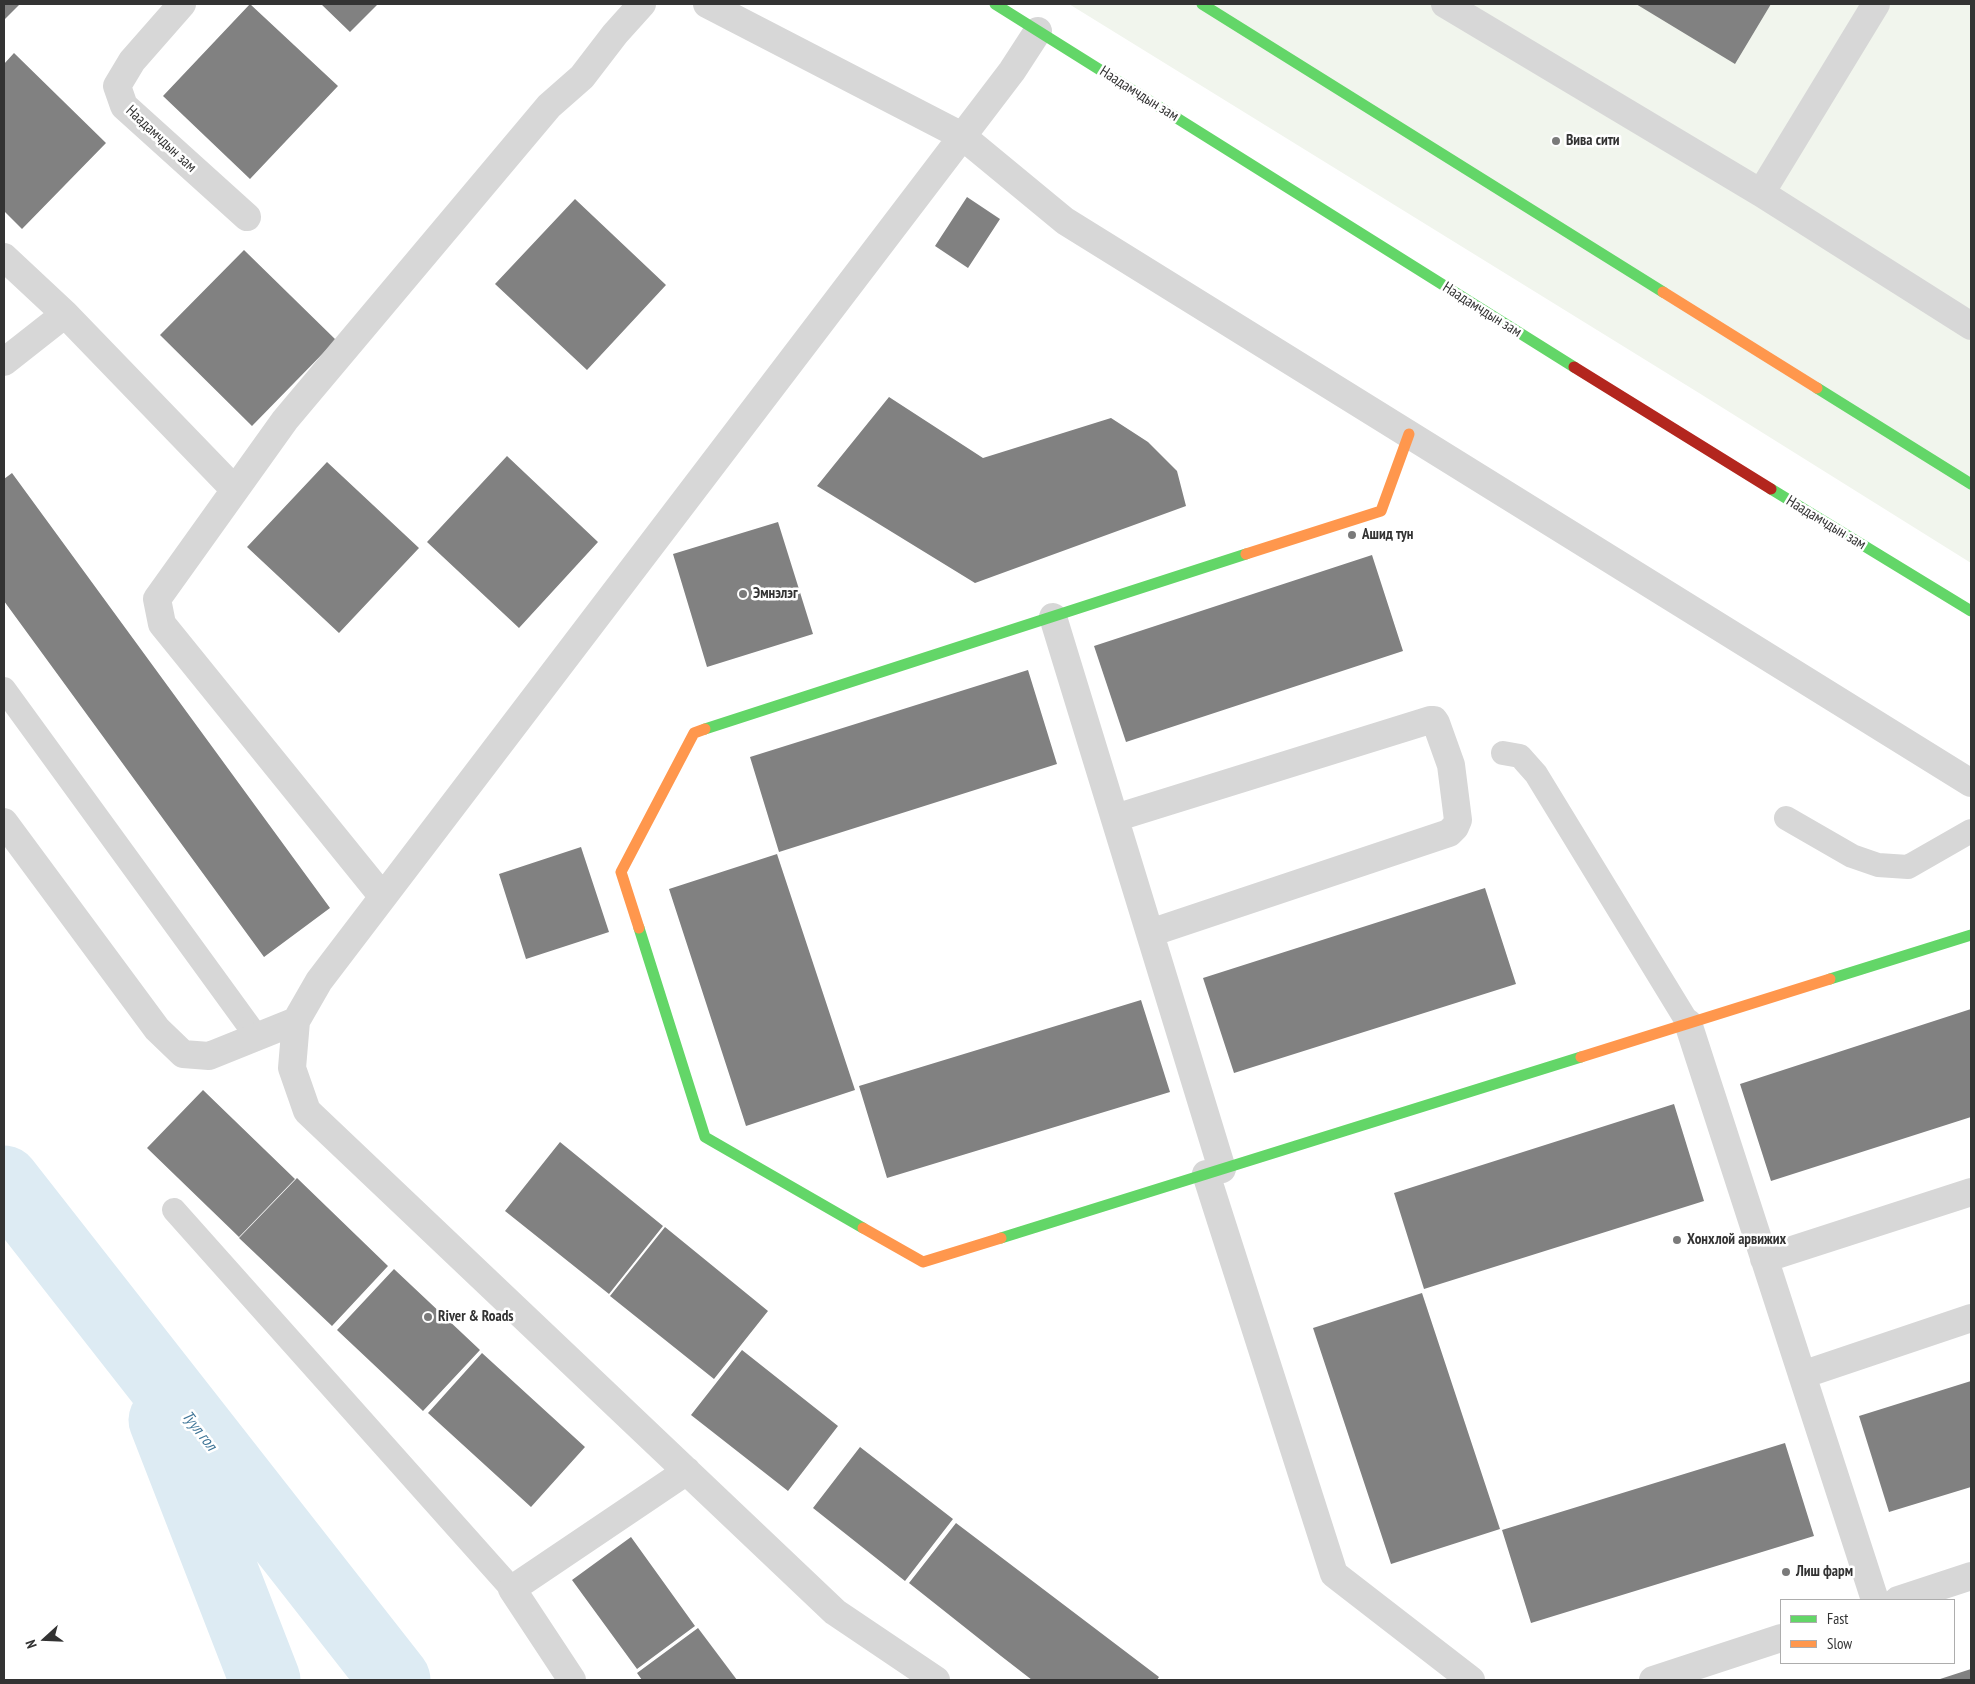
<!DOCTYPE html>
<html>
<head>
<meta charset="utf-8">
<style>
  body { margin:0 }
  #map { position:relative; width:1975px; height:1684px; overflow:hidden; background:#fff; font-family:"PT Sans Narrow",sans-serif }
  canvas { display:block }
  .frame { position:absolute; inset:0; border:5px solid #333; pointer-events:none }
  .legend { position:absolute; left:1780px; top:1599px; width:175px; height:65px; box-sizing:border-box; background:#fff; border:1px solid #adadad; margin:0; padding:6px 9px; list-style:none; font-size:15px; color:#333 }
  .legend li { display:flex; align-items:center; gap:10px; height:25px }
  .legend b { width:25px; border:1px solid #adadad }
  .north { position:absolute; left:20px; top:1614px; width:50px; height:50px; -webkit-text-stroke:4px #fff; paint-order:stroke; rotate:250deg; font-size:14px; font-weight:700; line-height:20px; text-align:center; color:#333 }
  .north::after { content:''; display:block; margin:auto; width:18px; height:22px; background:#333; clip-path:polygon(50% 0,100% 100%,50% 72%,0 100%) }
</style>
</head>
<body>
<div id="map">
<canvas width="1975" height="1684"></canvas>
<div class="frame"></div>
<ul class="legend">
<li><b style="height:6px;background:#63d668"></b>Fast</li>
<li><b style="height:6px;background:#ff974d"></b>Slow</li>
</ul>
<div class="north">N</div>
</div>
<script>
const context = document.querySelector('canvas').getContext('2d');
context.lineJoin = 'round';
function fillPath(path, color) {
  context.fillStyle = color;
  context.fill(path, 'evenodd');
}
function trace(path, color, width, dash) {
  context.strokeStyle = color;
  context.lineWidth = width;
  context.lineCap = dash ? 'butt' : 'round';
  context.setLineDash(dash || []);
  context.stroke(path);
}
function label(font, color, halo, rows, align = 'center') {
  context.font = font + ' "PT Sans Narrow",sans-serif';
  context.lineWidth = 5;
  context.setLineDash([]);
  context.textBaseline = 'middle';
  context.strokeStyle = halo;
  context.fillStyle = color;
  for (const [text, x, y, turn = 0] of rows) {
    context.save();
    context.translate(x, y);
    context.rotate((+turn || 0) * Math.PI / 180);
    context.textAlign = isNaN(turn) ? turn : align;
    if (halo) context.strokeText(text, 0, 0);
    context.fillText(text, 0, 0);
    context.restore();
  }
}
fillPath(new Path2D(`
  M1069,4H1971V563L1699,393Z`), '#f1f5ed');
trace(new Path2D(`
  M4,1181L395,1680
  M164,1420L265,1680`), '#ddebf3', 71);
fillPath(new Path2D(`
  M4,4H20L4,20Z
  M250,4L338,86L250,179L163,96Z
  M321,4H378L350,32Z
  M1636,4H1771L1735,64Z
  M14,53L106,143L22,229L4,211V64Z
  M967,197L1000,219L968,268L935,246Z
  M575,199L666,285L587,370L495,284Z
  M244,250L336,340L252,426L160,335Z
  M889,397L983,458L1111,418L1148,442L1177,471L1186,506L975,583L817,486Z
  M507,456L598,542L519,628L427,542Z
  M327,462L419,548L339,633L247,547Z
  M12,473L330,908L264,957L4,601V479Z
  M778,522L813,634L707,667L673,554Z
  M1372,555L1403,651L1126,742L1094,646Z
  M1028,670L1057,764L779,852L750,757Z
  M581,847L609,932L526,959L499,874Z
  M777,854L855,1090L746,1126L669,889Z
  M1485,888L1516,984L1234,1073L1203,978Z
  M1141,1000L1170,1092L887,1178L859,1086Z
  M1971,1009V1117L1771,1181L1740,1084Z
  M203,1090L295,1179L239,1237L147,1148Z
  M1674,1104L1704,1201L1424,1289L1394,1193Z
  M560,1142L663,1226L609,1294L505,1211Z
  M297,1178L388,1266L332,1326L239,1238Z
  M665,1227L768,1311L714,1379L610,1296Z
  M394,1269L480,1350L423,1411L337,1330Z
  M1422,1293L1500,1529L1391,1564L1313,1328Z
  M742,1350L838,1426L788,1491L691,1415Z
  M482,1353L585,1447L531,1507L428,1413Z
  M1971,1381V1487L1889,1512L1859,1416Z
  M1785,1443L1814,1536L1531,1623L1502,1530Z
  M860,1447L953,1519L905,1581L813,1508Z
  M956,1523L1159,1677L1157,1680H1032L1001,1656L909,1583Z
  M631,1537L695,1626L637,1669L572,1580Z
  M698,1628L737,1680H642L637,1673Z
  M1971,1669V1680H1937Z`), '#818181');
trace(new Path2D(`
  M4,689L257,1037
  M1503,753L1520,756L1536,774L1688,1023
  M1786,818L1852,856L1878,865L1908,867L1971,831
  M174,1210L512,1589`), '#d7d7d7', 24);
trace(new Path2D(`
  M182,4L132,61L117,86L124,106L247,217
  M707,4L962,136L1065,221L1971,783
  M1445,4L1761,193
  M1876,4L1761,193L1971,326
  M4,257L65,314L235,490
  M4,362L65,314
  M1053,617L1222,1169
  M1115,818L1430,720H1434L1436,723L1451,765L1458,820L1455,827L1449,833L1150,933
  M4,822L157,1029L183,1054L209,1056L296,1021
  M383,897L162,624L157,599L285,420L549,106L582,77L615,34L642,4
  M1688,1023L1875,1600
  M1206,1174L1334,1574L1471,1680
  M1764,1259L1971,1192
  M1802,1375L1971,1318
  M1898,1600L1971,1576
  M572,1680L512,1589L687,1471
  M936,1680L835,1612L307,1111L292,1068L296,1021L319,981L1012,71L1038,31
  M1653,1680L1781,1638`), '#d7d7d7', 28);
trace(new Path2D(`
  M995,4L1574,367
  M1202,4L1663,292
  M1817,388L1971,484
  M1771,489L1971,611
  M705,729L1246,554
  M639,928L705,1137L863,1228
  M1830,979L1971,935
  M1001,1238L1581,1057`), '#63d668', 11);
trace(new Path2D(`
  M1663,292L1817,388
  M1246,554L1381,511L1409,434
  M639,928L621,872L694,733L705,729
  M1581,1057L1830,979
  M863,1228L923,1262L1001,1238`), '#ff974d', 11);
trace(new Path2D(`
  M1574,367L1771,489`), '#b3261e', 11);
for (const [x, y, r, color] of [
  [1556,141,5,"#7a7a7a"],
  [1352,535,5,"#7a7a7a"],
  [743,594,5,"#7a7a7a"],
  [1677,1240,5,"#7a7a7a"],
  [428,1317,5,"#7a7a7a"],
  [1786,1572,5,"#7a7a7a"]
]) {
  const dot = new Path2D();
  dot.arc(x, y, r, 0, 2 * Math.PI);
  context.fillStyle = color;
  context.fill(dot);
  trace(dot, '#fff', 2);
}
label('15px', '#333', '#fff', [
  ["Наадамчдын зам",1139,94,32],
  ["Наадамчдын зам",161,139,43],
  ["Наадамчдын зам",1482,310,32],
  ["Наадамчдын зам",1826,523,31]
]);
label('bold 15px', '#333', '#fff', [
  ["Вива сити",1566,141],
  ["Ашид тун",1362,535],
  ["Эмнэлэг",753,594],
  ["Хонхлой арвижих",1687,1240],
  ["River & Roads",438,1317],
  ["Лиш фарм",1796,1572]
], 'left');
label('italic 16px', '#3f7597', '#fff', [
  ["Туул гол",199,1431,52]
]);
</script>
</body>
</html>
